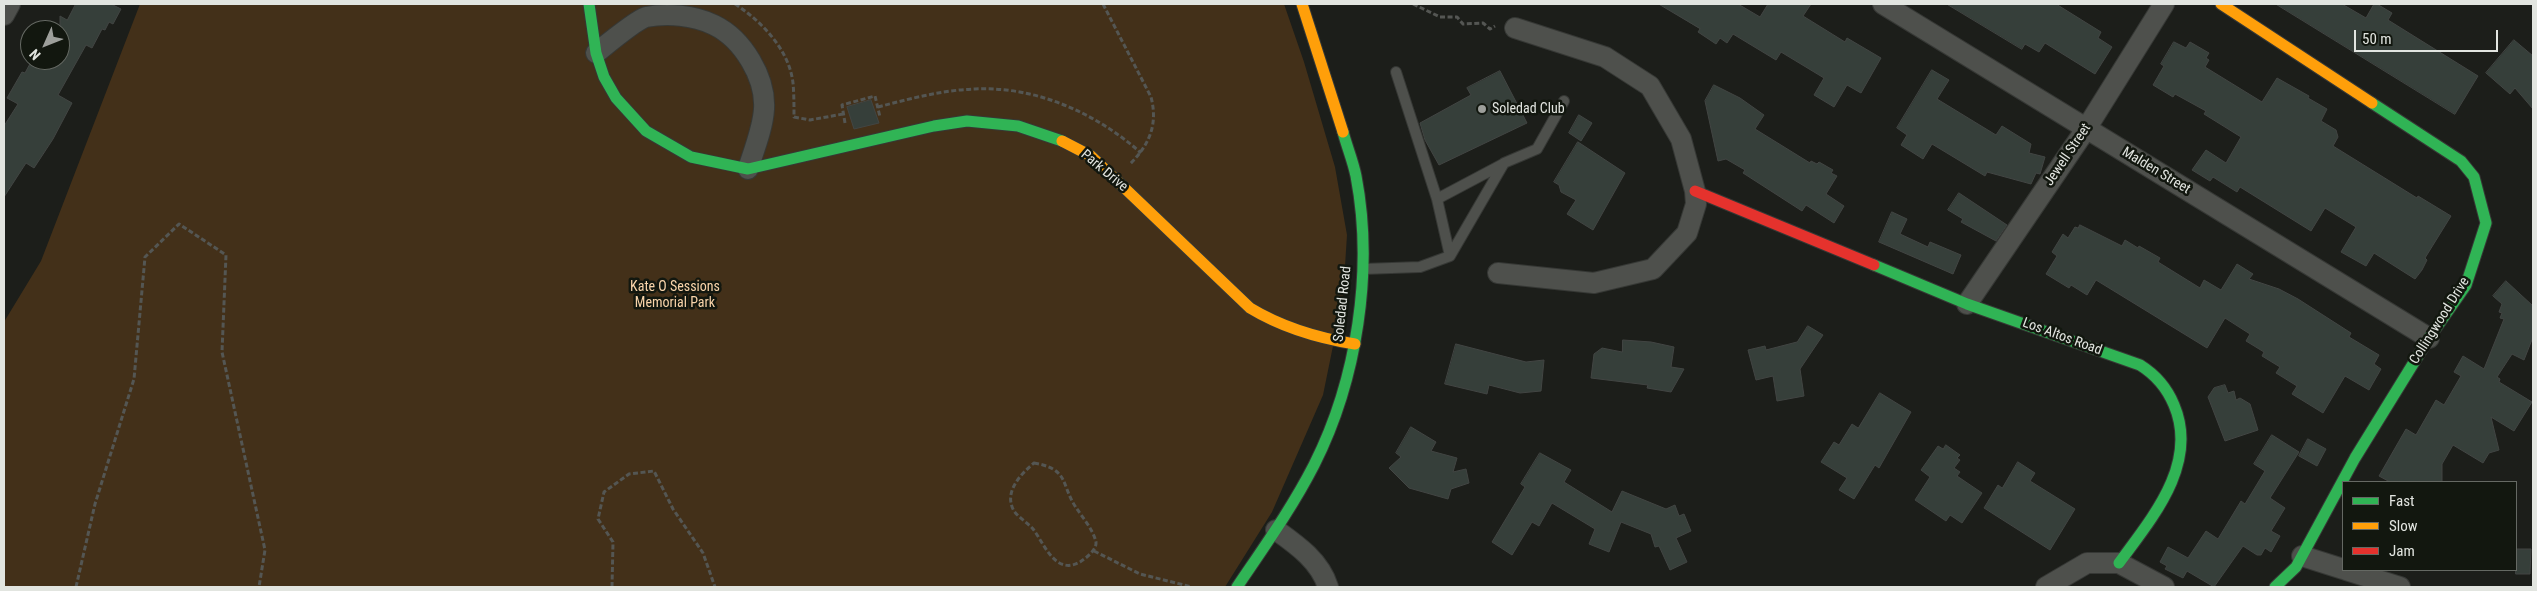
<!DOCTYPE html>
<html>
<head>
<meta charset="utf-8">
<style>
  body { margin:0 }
  #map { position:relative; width:2537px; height:591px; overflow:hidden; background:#1c1e1a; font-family:"Roboto Condensed",sans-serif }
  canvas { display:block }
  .frame { position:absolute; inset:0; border:5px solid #e2e5e0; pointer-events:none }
  .legend { position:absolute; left:2342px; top:481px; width:175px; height:90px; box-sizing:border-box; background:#12170f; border:1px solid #656963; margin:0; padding:6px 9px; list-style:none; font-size:15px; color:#e2e5e0 }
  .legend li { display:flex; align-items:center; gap:10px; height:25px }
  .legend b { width:25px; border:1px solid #656963 }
  .north { position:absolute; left:20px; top:20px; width:50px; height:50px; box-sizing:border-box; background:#12170f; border:1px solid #656963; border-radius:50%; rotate:226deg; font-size:14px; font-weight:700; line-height:20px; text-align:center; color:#e2e5e0 }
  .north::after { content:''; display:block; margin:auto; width:18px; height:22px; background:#9d9f9b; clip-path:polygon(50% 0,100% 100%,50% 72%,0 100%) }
  .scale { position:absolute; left:2354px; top:30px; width:144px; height:22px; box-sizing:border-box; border:2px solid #e2e5e0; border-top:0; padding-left:6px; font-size:15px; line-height:18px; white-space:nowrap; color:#e2e5e0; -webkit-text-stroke:4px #12170f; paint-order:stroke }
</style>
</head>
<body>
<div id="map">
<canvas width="2537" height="591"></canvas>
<div class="frame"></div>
<ul class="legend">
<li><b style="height:6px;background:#30b455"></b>Fast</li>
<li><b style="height:6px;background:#ff9f0a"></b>Slow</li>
<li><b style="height:6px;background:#e5322d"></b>Jam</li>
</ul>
<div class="north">N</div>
<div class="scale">50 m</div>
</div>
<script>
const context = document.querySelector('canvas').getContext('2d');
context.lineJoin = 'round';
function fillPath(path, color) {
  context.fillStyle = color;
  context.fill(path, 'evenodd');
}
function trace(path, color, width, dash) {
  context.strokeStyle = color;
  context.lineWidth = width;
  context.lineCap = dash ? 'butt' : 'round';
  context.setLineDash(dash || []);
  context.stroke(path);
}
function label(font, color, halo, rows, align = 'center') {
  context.font = font + ' "Roboto Condensed",sans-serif';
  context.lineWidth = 5;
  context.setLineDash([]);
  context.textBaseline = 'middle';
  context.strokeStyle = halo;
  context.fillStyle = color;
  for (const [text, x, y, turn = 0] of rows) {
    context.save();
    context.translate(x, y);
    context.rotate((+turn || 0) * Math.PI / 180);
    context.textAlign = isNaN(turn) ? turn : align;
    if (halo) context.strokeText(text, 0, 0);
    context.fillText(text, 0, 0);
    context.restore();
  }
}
fillPath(new Path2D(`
  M140,4H1284L1304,62L1335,167L1347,235L1343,297L1323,395L1272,512L1225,587H4V322L41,261Z`), '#433019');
const building = new Path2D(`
  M76,4H111L121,9L113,24L109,22L105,30L102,29L92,48L86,45L58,95L72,103L53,139L34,168L26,163L4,197V126L18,104L7,98L22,72L25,73L32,60H60V16L67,20Z
  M1659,4H1738L1760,17L1768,4H1811L1803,16L1845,42L1847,38L1881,58L1861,93L1847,85L1834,107L1814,95L1824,78L1781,52L1776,60L1733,34L1727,43L1720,38L1716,44L1698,32L1700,29Z
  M1947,4H2056L2101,32L2098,38L2112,47L2095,74L2045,43L2039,52L2025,44L2022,49Z
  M2276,4H2342L2366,18L2374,4H2377L2392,13L2388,20L2478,76L2455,114Z
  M2514,40L2533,56V109L2515,88L2510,94L2486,73Z
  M2174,42L2186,48L2190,42L2209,53L2206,58L2209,60L2205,67L2262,102L2277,78L2309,96L2308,98L2327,109L2321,121L2336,130L2338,137L2333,146L2417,198L2418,196L2451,216L2425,258L2427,260L2422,270L2415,279L2374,253L2366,266L2341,252L2356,227L2325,208L2311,231L2240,187L2237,192L2213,177L2210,181L2192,170L2206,150L2226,163L2241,137L2204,114L2206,111L2175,94L2173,97L2153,85L2164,66L2161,64Z
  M1932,70L1949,80L1937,99L1996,135L2002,126L2031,144L2029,153L2045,157L2040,174L2036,173L2031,184L1987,172L1985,176L1932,144L1923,159L1901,145L1907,135L1897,128Z
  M1500,71L1527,123L1439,165L1425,140L1420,123L1471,95L1467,88Z
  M1714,85L1740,98L1764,115L1755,129L1810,163L1811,161L1817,164L1819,162L1833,170L1831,173L1837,176L1826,194L1844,206L1834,223L1806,205L1802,211L1743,173L1745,170L1726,159L1718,161L1705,101Z
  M871,100L879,123L854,129L847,107Z
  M1579,115L1592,123L1581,141L1569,133Z
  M1578,142L1625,173L1593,230L1567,214L1576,200L1561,192L1559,185L1554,182Z
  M1959,193L2007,225L1996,241L1961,222L1963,219L1948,210Z
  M1892,212L1907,219L1900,234L1928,247L1930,242L1961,255L1953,274L1879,242Z
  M2080,225L2122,246L2125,240L2138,248L2139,246L2160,258L2158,262L2200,288L2204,280L2221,290L2237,264L2253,274L2249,279L2279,289L2298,299L2351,333L2349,337L2379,355L2374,364L2381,369L2369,390L2345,376L2323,413L2292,394L2297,386L2276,373L2280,367L2262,356L2264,352L2246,341L2250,334L2225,318L2207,348L2096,280L2087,295L2071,285L2069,288L2046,274L2057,256L2052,252L2063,234L2068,238L2075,227L2078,228Z
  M2506,281L2533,306V337L2524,360L2512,354L2497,377L2500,379L2499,382L2532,402L2514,431L2491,417L2499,450L2489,453L2483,463L2453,445L2442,464V482H2390L2379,476L2406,429L2416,435L2436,400L2444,405L2461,376L2454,372L2463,356L2484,369L2504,319L2500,318L2502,313L2499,312L2502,304L2493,296Z
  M1808,326L1823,335L1800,369L1804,396L1777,401L1773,376L1756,380L1748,350L1765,346L1766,350L1797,342Z
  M1623,340L1651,342L1674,347L1671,367L1684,369L1671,392L1647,388L1648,385L1591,378L1594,354L1602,348L1622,352Z
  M1456,344L1526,362L1544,360L1541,391L1520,393L1489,385L1487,394L1445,384Z
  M2225,385L2228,393L2234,391L2236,400L2240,398L2250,404L2258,430L2225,441L2208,397L2214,388Z
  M1880,393L1911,412L1879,468L1875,465L1854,499L1839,490L1847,478L1821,462L1834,442L1839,445L1852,424L1858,428Z
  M1411,427L1436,442L1431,451L1457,458L1453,472L1466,469L1469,483L1451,489L1448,499L1409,488L1389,468L1401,457L1396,453Z
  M2272,435L2299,452L2270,498L2285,508L2271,531L2280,536L2271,552L2265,548L2261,555H2257L2243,546L2214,587L2187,571L2183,578L2165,569L2167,566L2160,562L2168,547L2188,558L2206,531L2218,539L2241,501L2245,504L2265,471L2254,464Z
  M2308,439L2326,449L2317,466L2299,456Z
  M1946,445L1960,455L1957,458L1960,460L1954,468L1960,472L1957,476L1982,493L1962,523L1950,515L1946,521L1915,500L1930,477L1921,470L1938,446L1943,449Z
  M1540,453L1571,470L1564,482L1612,512L1622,491L1666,509L1675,505L1679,516L1684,514L1691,531L1676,538L1687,562L1670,570L1659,546L1655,547L1651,534L1621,522L1609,552L1589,544L1595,529L1552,503L1539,526L1532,522L1512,555L1492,542L1525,487L1521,484Z
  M2018,462L2035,473L2030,481L2075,509L2050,550L1984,508L1998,485L2002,488Z
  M2516,549H2531L2530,574H2516Z`);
fillPath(building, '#363f3a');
trace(building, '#424543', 1);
const lane = new Path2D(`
  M1396,72L1437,199
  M1450,256L1437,199L1503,164
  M1363,269L1420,267L1450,256L1504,163L1537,149L1564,101`);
const street = new Path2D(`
  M1883,4L2429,338
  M4,15L10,4
  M596,53C606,45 636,20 646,17C667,13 694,15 714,25C743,39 766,78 764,109C763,128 754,150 748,169
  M1498,273L1594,283L1653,269L1687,233L1696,204L1695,191L1681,139L1650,86L1605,57L1515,28
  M1967,304L2086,129L2164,4
  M1276,530C1297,545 1320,561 1328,587
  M2302,556L2343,569
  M2346,570L2400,587
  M2046,587L2087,563H2119L2164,587`);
const fast = new Path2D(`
  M589,4L596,53L604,77L616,98L646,131L691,157L748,169L934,126L967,121L1018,126L1062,141
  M1874,265L1967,304L2140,365C2156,375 2167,388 2174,405C2199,464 2152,518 2119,563
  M1237,587C1264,547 1292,508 1314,465C1357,380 1374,270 1356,176C1353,161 1347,147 1343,132
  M2275,587L2296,567L2355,458L2429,338L2466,285L2486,223L2474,177L2461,161L2372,103`);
const slow = new Path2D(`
  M1302,4L1343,132
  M2221,4L2372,103
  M1062,141L1091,156L1250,308C1283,328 1317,338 1355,344`);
const jam = new Path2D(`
  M1695,191L1874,265`);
trace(lane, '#363835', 12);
trace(street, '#363835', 22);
trace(fast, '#363835', 13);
trace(slow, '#363835', 13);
trace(jam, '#363835', 13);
trace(new Path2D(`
  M735,4C761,21 789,49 793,83C794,94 794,106 794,117L810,120L843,114
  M1103,4L1151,97C1158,124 1150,144 1130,164
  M1413,4L1440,17H1457L1463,24L1483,23L1490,29L1495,26
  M878,107C909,99 942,90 975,89C1036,86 1096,113 1141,153
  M845,123L842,105L875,96L880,117
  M1034,463C1069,469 1061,484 1075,506C1082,517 1093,529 1096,542C1097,550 1086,558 1080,562C1055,576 1044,543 1033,529C1028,523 1019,518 1014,511C1003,492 1021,474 1034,463Z
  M1094,551L1140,574L1192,587
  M76,587L95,504L134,379L145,257L179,224L226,255L222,352L265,550L259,587
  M612,587L613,542L598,519L604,492L629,474L654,471L673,509L703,553L715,587`), '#545653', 3, [5, 2.5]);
trace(lane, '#4e504c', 10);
trace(street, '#4e504c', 20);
trace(fast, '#30b455', 11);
trace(slow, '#ff9f0a', 11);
trace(jam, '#e5322d', 11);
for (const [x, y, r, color] of [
  [1482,109,5,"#9d9f9b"]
]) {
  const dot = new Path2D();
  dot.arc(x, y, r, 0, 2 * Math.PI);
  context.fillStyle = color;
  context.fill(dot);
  trace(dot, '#12170f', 2);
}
label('14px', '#e2e5e0', '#12170f', [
  ["Soledad Club",1492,109]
], 'left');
label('14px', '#e2e5e0', '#12170f', [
  ["Jewell Street",2068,155,-56],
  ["Park Drive",1104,171,40],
  ["Malden Street",2156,171,31],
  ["Soledad Road",1343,304,-84],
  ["Collingwood Drive",2440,321,-58],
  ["Los Altos Road",2062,337,20]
]);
label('14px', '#f9d4aa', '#12170f', [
  ["Kate O Sessions",675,287],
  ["Memorial Park",675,303]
]);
</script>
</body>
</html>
